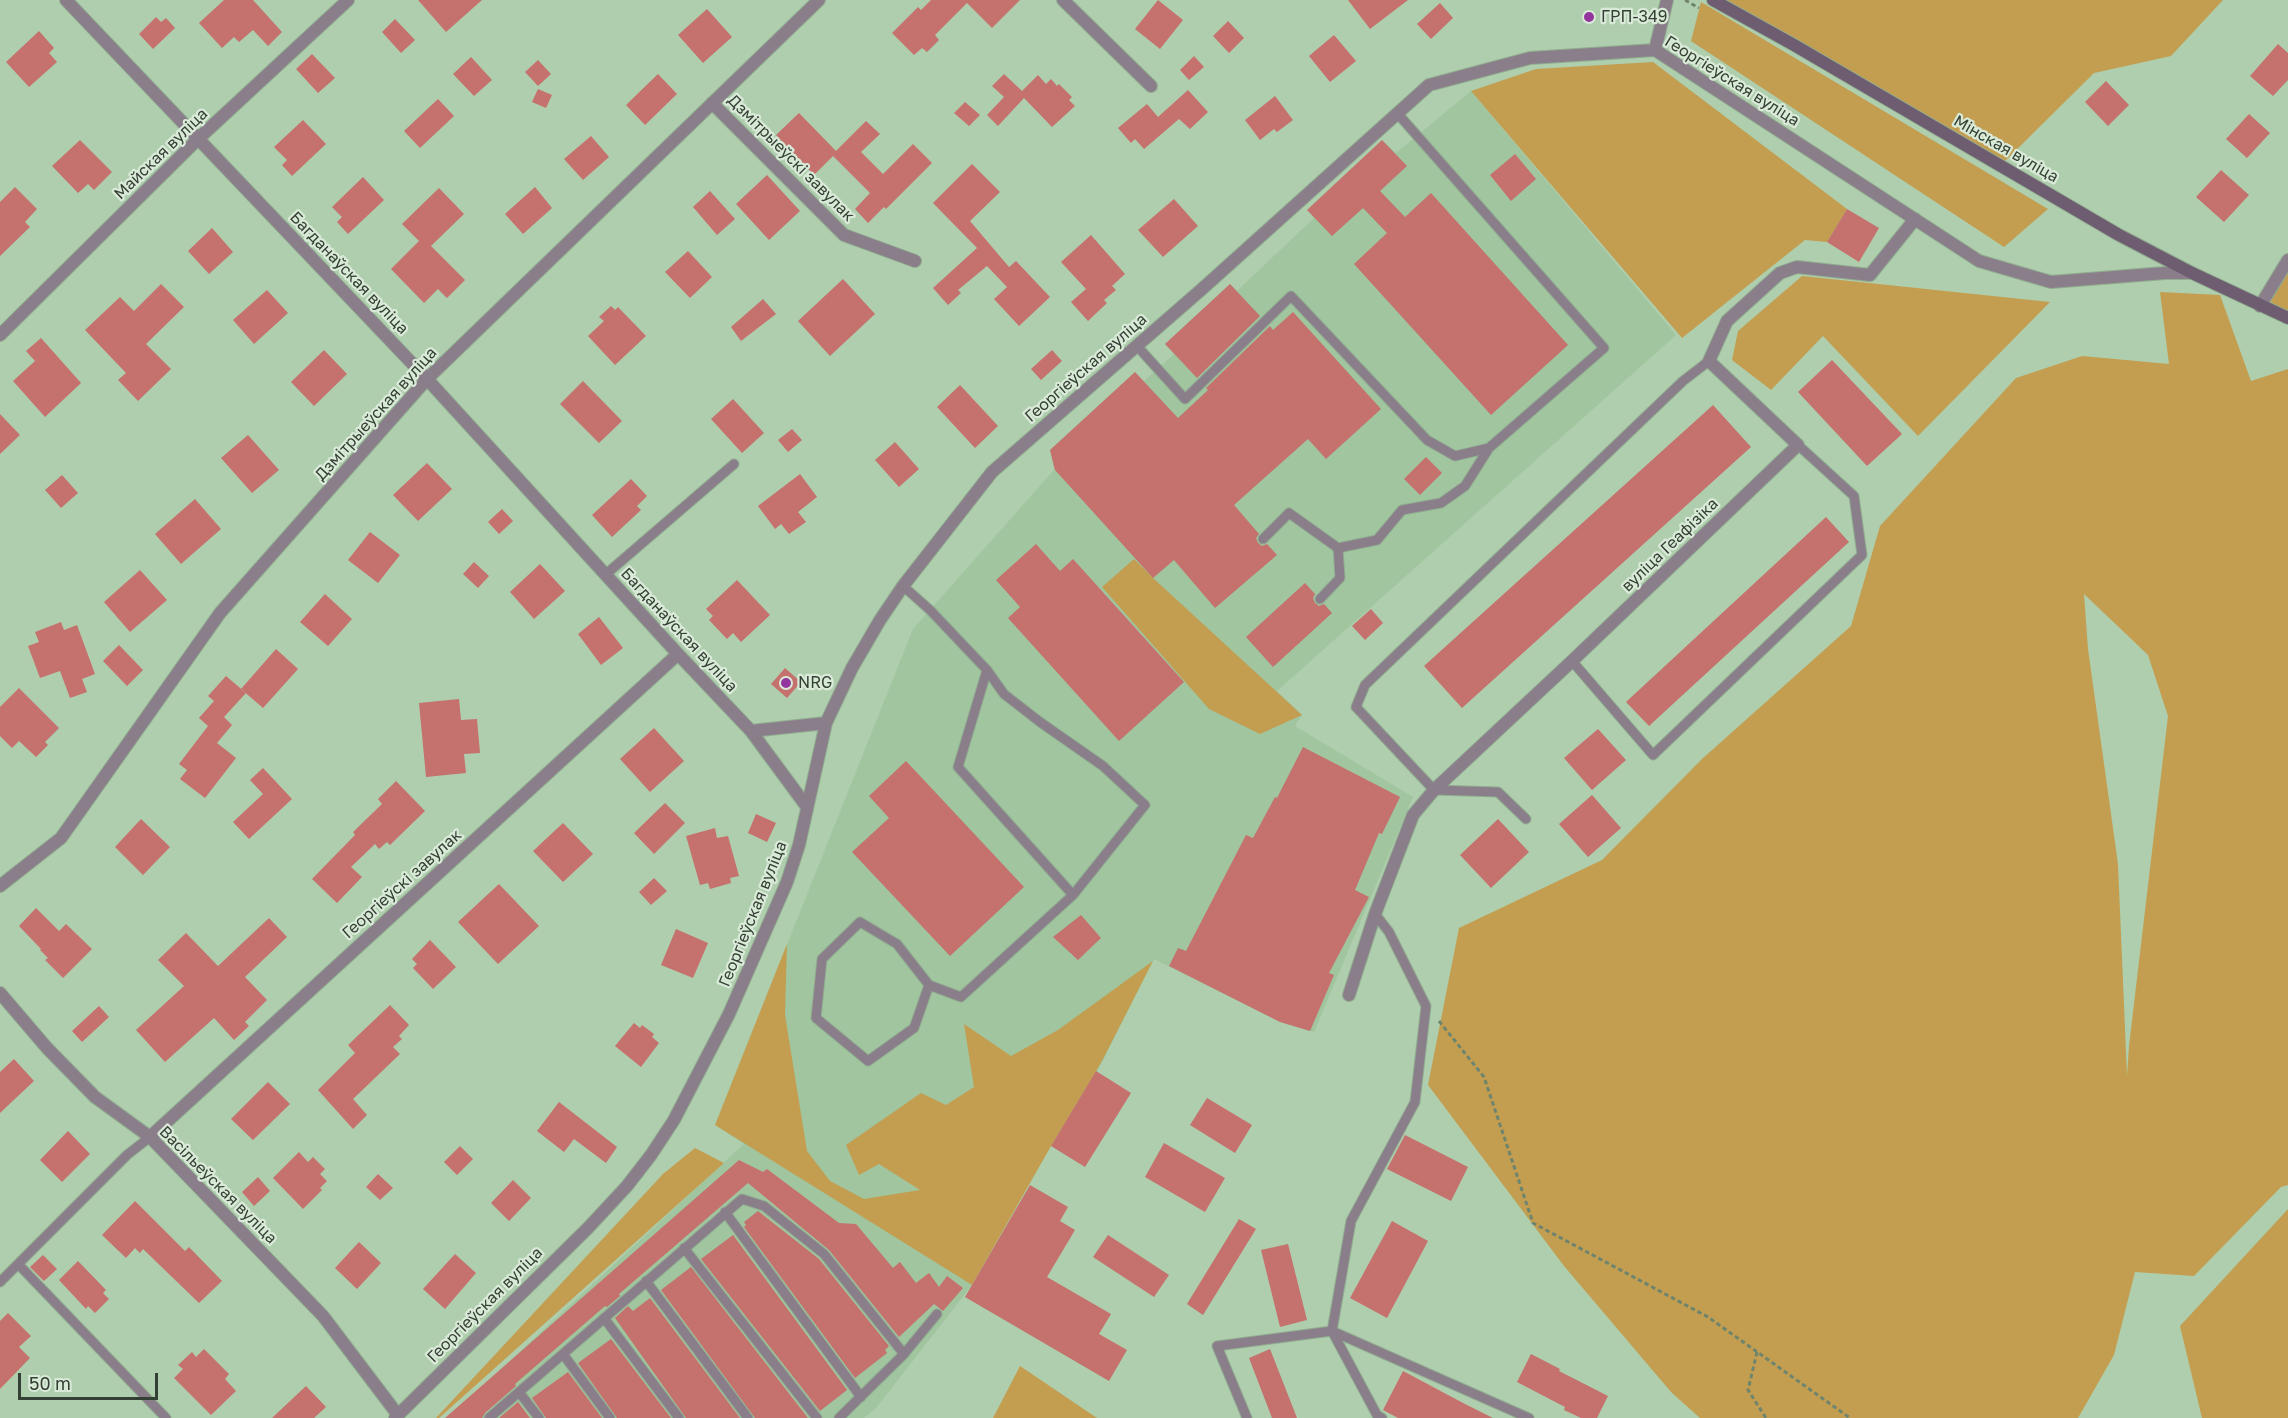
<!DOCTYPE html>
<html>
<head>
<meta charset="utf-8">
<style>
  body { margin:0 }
  #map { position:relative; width:2288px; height:1418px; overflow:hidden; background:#afcead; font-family:"Golos Text",sans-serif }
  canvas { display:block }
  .scale { position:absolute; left:18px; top:1373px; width:140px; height:27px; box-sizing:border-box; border:3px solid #344033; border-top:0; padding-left:8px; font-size:18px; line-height:21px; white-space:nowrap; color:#344033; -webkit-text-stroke:4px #daead9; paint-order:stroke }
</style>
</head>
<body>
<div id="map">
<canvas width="2288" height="1418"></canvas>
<div class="scale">50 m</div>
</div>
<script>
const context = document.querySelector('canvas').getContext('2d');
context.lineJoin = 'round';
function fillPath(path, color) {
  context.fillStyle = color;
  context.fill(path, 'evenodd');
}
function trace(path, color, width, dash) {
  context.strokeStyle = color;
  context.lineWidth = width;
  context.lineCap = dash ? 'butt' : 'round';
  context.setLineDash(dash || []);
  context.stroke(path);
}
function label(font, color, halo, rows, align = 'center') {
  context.font = font + ' "Golos Text",sans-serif';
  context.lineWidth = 4.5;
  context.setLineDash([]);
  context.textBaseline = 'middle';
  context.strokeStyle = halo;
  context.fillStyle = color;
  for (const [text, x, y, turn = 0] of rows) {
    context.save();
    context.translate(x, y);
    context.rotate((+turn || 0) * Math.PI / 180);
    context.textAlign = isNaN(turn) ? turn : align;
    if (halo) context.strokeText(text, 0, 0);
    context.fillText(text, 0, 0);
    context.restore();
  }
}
fillPath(new Path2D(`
  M1471,91L1676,335L1277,691L1302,715L1295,726L1413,797L1314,1032L1280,1022L1154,959L1097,1072L1051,1146L972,1285L876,1408L864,1418H448L744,1144L715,1125L913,629L1054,470L1050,450L1135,372L1144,381L1174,354L1165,344L1230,284L1237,291L1314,218L1307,210L1382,140L1396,153Z`), '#a0c59f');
fillPath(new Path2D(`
  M1713,0H2223L2171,56L2094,73L2001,165Z
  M1701,2L2048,209L2004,247L1691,41Z
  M1653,62L1847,209L1827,242L1805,240L1682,338L1471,91L1536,69Z
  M2288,260V318L2260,306Z
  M1802,276L2050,302L1918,436L1823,336L1771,390L1732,360L1738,331Z
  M2160,292L2220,295L2251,381L2288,369V1185L2281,1187L2194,1276L2135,1272L2114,1355L2078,1418H1700L1671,1392L1564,1266L1428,1085L1459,928L1602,860L1702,759L1851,626L1880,526L2016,378L2082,356L2169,364ZM2084,594L2148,655L2168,716L2129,1046L2127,1076L2118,864L2088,649Z
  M1134,559L1153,578L1302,715L1260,734L1209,709L1102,587Z
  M787,944L785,1015L807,1151L830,1181L864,1199L920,1190L879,1164L859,1175L846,1145L921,1093L946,1105L974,1087L964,1024L1011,1056L1058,1030L1153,961L1102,1061L1051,1146L972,1285L715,1125Z
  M695,1148L724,1163L439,1418H436L663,1174Z
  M2288,1209V1418H2202L2180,1326Z
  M1020,1366L1097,1418H993Z`), '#c39e50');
fillPath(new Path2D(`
  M224,0H253L282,32L268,46L253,30L239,42L234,37L222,48L199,23Z
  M418,0H482L446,32Z
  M931,0H1020L992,28L967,3L935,35L939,40L927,52L922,48L914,55L892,33L918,7L921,10Z
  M1158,0L1183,20L1160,49L1135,29Z
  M1348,0H1408L1370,29Z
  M1440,3L1453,18L1431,39L1417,24Z
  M707,9L732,37L703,63L678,35Z
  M156,17L161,22L166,18L175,28L153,49L139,34Z
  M395,19L415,40L401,53L382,32Z
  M1228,21L1244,38L1229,53L1213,36Z
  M39,31L54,48L49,53L57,62L29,87L6,62Z
  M1334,35L1356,61L1330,82L1309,56Z
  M2278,44L2288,53V80L2273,96L2250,76Z
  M312,54L335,78L318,93L296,69Z
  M1194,56L1204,67L1189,80L1180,70Z
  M471,57L492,80L474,96L453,74Z
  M538,60L551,74L538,86L525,72Z
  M658,74L677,94L645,125L626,105Z
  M1004,74L1022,91L1038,75L1046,84L1051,79L1057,86L1059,84L1072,97L1069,100L1075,106L1052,127L1024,98L998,126L987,115L1004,97L992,86Z
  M2106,81L2129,105L2108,126L2085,102Z
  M538,89L552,95L546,108L532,102Z
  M1188,90L1208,112L1190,129L1179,119L1144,149L1135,139L1131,143L1118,128L1147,104L1158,117Z
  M1275,96L1293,120L1277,132L1274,129L1260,140L1245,120Z
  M438,99L454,116L420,148L404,131Z
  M965,102L980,115L969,126L954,113Z
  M799,113L836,151L866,121L880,134L861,152L883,174L913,144L932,163L886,209L884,207L868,223L855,209L870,193L833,156L814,175L776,135Z
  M2249,114L2270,133L2247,158L2226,139Z
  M303,120L326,144L292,176L282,165L287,160L274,147Z
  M591,136L609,157L583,180L564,159Z
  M80,140L112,172L94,190L88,184L78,193L52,166Z
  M1382,140L1407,166L1380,191L1405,217L1431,193L1568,345L1491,415L1354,264L1387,233L1363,208L1332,236L1307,210Z
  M1515,154L1536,179L1511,201L1490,175Z
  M972,164L1000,192L970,221L1009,267L1016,261L1050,297L1019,326L994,299L1007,287L987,266L958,290L961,293L948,305L933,288L977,248L933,203Z
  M2221,170L2249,195L2224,222L2196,197Z
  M767,175L800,211L769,240L736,204Z
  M363,177L384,200L348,234L337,222L342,217L332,207Z
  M15,187L37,209L25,222L30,227L0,256V202Z
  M535,187L552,208L523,234L505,214Z
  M439,188L464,214L431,246L465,280L447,298L438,289L424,303L391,269L419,241L402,224Z
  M710,191L735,219L717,235L693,207Z
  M1174,199L1198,226L1163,257L1138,230Z
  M1847,209L1879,228L1859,262L1827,242Z
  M212,228L233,252L209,274L188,251Z
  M1091,235L1125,274L1112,286L1116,290L1104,300L1107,303L1088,321L1071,302L1086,289L1061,262Z
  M688,251L712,277L690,298L665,272Z
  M843,279L875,314L830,356L798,321Z
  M161,284L184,307L146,344L171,369L138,401L118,380L126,373L85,330L120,297L134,311Z
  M1230,284L1260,316L1197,378L1165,344Z
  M267,290L288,313L254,344L233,320Z
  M763,299L776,314L741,341L731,327Z
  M611,306L615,310L618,307L646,336L615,365L588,336L604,321L599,317Z
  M1293,312L1381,409L1326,459L1308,439L1234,505L1259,534L1256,538L1258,543L1262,546L1267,544L1277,555L1215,608L1174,560L1153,578L1055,470L1050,450L1135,372L1178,418L1208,390L1206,388L1270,326L1273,330Z
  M41,338L81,383L45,417L13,381L35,361L26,351Z
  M324,350L347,374L314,406L291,382Z
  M1052,350L1062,361L1041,380L1031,369Z
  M1832,360L1902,434L1867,466L1798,392Z
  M583,381L622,421L599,443L560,404Z
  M960,385L998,426L975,448L937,407Z
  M733,399L764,433L742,453L711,419Z
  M1713,405L1751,447L1462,708L1424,666Z
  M0,414L20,435L0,454Z
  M792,429L802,440L788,452L778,440Z
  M248,435L279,470L252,493L221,458Z
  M895,442L919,469L899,487L875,460Z
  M1426,457L1442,473L1420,495L1404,479Z
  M427,463L452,489L418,521L393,495Z
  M800,474L817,497L798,512L806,522L789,534L781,524L775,529L758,506Z
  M62,475L78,493L61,508L45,490Z
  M631,479L647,496L637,506L641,510L612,537L592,515Z
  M195,499L221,529L181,564L155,534Z
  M502,509L513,521L499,534L488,522Z
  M1826,517L1849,542L1649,726L1626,702Z
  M370,532L400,555L378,583L348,560Z
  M1036,544L1060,571L1073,559L1184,682L1119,741L1008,618L1020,607L996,580Z
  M474,562L489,576L478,588L463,574Z
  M540,564L565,591L534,619L510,592Z
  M140,570L167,600L130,632L104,602Z
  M737,580L770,615L741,642L733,633L727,639L709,620L713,616L706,609Z
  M1305,583L1315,594L1313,598L1315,603L1319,606L1324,604L1332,613L1273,667L1246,637Z
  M325,594L352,619L328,646L300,622Z
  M1371,609L1383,623L1365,640L1352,626Z
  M599,617L623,648L601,665L578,634Z
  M61,622L64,630L77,625L95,674L82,679L87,692L70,698L60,671L40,678L28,646L39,642L35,632Z
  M119,645L143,670L127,686L103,661Z
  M276,649L298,669L263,708L241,689Z
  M785,668L801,682L787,698L771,684Z
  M226,676L246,693L224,717L232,725L217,743L236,758L205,798L180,779L187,770L179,764L208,726L199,718L214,701L208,696Z
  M19,688L59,728L45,742L48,745L36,757L19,741L12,748L0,736V707Z
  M459,699L461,720L477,719L480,753L464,754L466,773L426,777L419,703Z
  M654,728L684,761L650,792L620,759Z
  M1598,729L1626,760L1592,790L1564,758Z
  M1303,747L1400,797L1382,834L1379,833L1355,890L1369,897L1329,973L1334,975L1310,1031L1280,1022L1169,966L1178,948L1186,951L1246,835L1253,838L1275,797L1277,798Z
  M906,761L1024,887L950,956L852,852L889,818L869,796Z
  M263,768L292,799L249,839L233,822L263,794L250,780Z
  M396,781L425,811L390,845L387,842L379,849L375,844L351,867L362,877L337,903L312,879L355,835L353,832L382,804L378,799Z
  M1592,795L1621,828L1588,857L1559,824Z
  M665,803L685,823L654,854L634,833Z
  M756,814L776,823L767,842L748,833Z
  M141,819L170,847L143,875L115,847Z
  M1498,819L1529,852L1491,888L1460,855Z
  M563,823L593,854L563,882L533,851Z
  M715,828L717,838L728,836L739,876L730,878L731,883L710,889L708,883L700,885L686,836Z
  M654,878L667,891L651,905L639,892Z
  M499,884L539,926L498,964L458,922Z
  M36,908L59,931L66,924L92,949L63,978L45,960L48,958L40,950L41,949L19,926Z
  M1081,915L1101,938L1078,960L1053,937Z
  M269,918L287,937L245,977L267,1000L245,1022L249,1026L234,1040L214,1018L165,1062L136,1030L184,986L158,960L186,933L218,966Z
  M676,929L708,943L693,978L661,965Z
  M430,940L456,967L433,989L413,968L417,964L412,959Z
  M390,1005L409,1025L399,1036L402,1039L393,1047L400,1054L353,1099L367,1115L353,1129L318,1090L355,1053L348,1045Z
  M99,1006L109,1017L82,1042L72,1031Z
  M634,1023L640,1028L642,1025L654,1034L652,1037L659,1043L641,1067L615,1046Z
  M14,1059L34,1081L0,1113V1072Z
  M1096,1071L1131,1093L1085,1167L1051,1146Z
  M268,1082L290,1104L253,1140L231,1119Z
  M1207,1098L1252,1125L1235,1153L1190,1125Z
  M559,1102L617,1147L606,1163L574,1139L564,1152L537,1131Z
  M68,1131L90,1154L62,1182L40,1160Z
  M1405,1135L1468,1167L1451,1201L1387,1169Z
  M1164,1143L1225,1178L1205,1212L1145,1177Z
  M460,1146L473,1159L457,1175L444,1162Z
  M299,1152L308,1162L313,1157L325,1169L320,1174L327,1181L320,1188L322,1190L303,1209L273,1178Z
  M739,1160L763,1172L767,1169L839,1223L856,1224L893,1268L900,1262L916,1283L929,1273L939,1287L947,1276L963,1288L943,1311L934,1304L899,1337L829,1250L748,1183L619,1294L620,1296L607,1307L605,1306L515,1384L516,1386L485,1413L482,1418H445Z
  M378,1174L393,1188L380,1200L366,1187Z
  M258,1177L270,1191L254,1206L242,1192Z
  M513,1180L531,1198L509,1221L491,1203Z
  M1030,1185L1068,1207L1060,1221L1075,1230L1047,1277L1111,1314L1099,1334L1127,1350L1109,1381L965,1297Z
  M135,1201L185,1251L189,1247L222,1281L199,1303L143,1249L140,1253L135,1248L126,1258L102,1235Z
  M758,1211L819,1259L889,1346L885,1350L887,1353L855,1378L744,1227L746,1225L744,1222Z
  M1239,1219L1256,1229L1203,1315L1187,1304Z
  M1392,1221L1428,1241L1387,1318L1350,1298Z
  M733,1235L847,1390L820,1411L701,1259Z
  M1108,1235L1169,1275L1154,1297L1093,1257Z
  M359,1242L381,1263L357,1289L335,1268Z
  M1288,1244L1307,1320L1280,1327L1261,1250Z
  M455,1254L476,1273L445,1309L423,1289Z
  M43,1255L57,1269L44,1281L30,1267Z
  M78,1261L106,1290L103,1293L109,1299L95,1313L88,1306L86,1309L59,1280Z
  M691,1267L808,1418H755L661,1290Z
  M650,1298L740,1418H686L615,1318L628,1306L633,1311Z
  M8,1313L31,1336L19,1347L30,1358L0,1389V1321Z
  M611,1339L671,1418H617L578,1363Z
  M204,1349L229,1374L225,1379L236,1391L211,1415L174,1378L183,1369L178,1365L192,1352L196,1357Z
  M1270,1349L1297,1418H1272L1249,1358Z
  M1531,1354L1560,1369L1559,1371L1608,1396L1597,1418H1581L1564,1410L1565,1407L1517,1382Z
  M1403,1371L1465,1404L1493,1418H1398L1383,1410Z
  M568,1372L602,1418H546L532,1398Z
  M306,1386L326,1407L314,1418H272Z
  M518,1402L530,1418H499Z`), '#c5716d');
const lane = new Path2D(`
  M1137,346L1185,399L1291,296L1427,440L1455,456L1489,448L1604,348L1398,114
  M1263,539L1289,513L1338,548L1377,540L1402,510L1441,503L1465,486L1489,448
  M605,575L734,464
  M903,586L930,610L987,670L1004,694L1040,722L1103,766L1145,805L1073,895L961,997L929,985L897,944L860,922L822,959L816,1018L868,1061L914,1028L929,985
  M1320,599L1340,578L1338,548
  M1572,661L1653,755L1862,555L1854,496L1798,445
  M987,670L958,767L1073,895
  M1526,819L1498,792L1434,790L1356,707L1365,685L1683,381L1709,361
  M1375,914L1389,932L1426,1006L1415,1102L1351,1221L1332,1331L1377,1415L1382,1418
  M725,1212L861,1397
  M684,1248L817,1418
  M18,1264L166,1418
  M646,1281L748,1418
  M0,1282L127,1155L150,1137
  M604,1318L679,1418
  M563,1354L610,1418
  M519,1392L539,1418
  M489,1418L742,1199L764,1206L824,1254L904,1354
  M839,1418L904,1354L937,1314
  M1247,1418L1217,1346L1332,1331L1529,1418`);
const street = new Path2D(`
  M66,0L427,379L678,654L751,731L807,807
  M1063,0L1151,86
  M1655,50L1667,0
  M712,103L844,235L915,261
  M2260,306L2288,260
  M0,335L198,139L348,0
  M751,731L826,723
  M0,886L61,838L220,613L427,379L819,0
  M0,993L47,1048L95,1097L150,1137L323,1316L398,1415
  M1349,995L1375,914L1413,815L1434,790L1572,661L1798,445L1709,361L1727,321L1780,273L1797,267L1870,275L1915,219
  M150,1137L678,654
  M395,1418L588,1228L627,1186L651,1155L674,1120L729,1014L787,882L799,845L826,723L852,668L880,620L903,586L992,472L1202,289L1429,85L1530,58L1655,50L1979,261L2051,282L2165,273H2192`);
const secondary = new Path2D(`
  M1713,0L1794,45L2119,235L2192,273L2288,318`);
trace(lane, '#91ac90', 11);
trace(street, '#91ac90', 14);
trace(secondary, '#91ac90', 14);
trace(new Path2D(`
  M1685,0L1699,8
  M1439,1021L1484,1077L1533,1223L1708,1317L1850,1418
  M1757,1352L1748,1390L1766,1418`), '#6f846d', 3, [4.5, 3]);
trace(lane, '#8a7e8b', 9);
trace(street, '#8a7e8b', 12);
trace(secondary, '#6e5c70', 12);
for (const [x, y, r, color] of [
  [1589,17,6,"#94359e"],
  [786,683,6,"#94359e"]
]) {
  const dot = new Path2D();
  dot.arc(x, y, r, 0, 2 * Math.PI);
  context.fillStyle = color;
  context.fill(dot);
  trace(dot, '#daead9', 2);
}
label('16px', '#344033', '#daead9', [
  ["ГРП-349",1601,17],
  ["NRG",798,683]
], 'left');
label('16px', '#344033', '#daead9', [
  ["Георгіеўская вуліца",1732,81,32],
  ["Мінская вуліца",2006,149,30],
  ["Майская вуліца",161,154,-44],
  ["Дзмітрыеўскі завулак",791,158,45],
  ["Багданаўская вуліца",349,273,46],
  ["Георгіеўская вуліца",1086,368,-41],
  ["Дзмітрыеўская вуліца",376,414,-48],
  ["вуліца Геафізіка",1670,545,-44],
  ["Багданаўская вуліца",679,630,47],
  ["Георгіеўскі завулак",402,884,-42],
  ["Георгіеўская вуліца",753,914,-68],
  ["Васільеўская вуліца",218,1185,45],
  ["Георгіеўская вуліца",485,1305,-45]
]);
</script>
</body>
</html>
